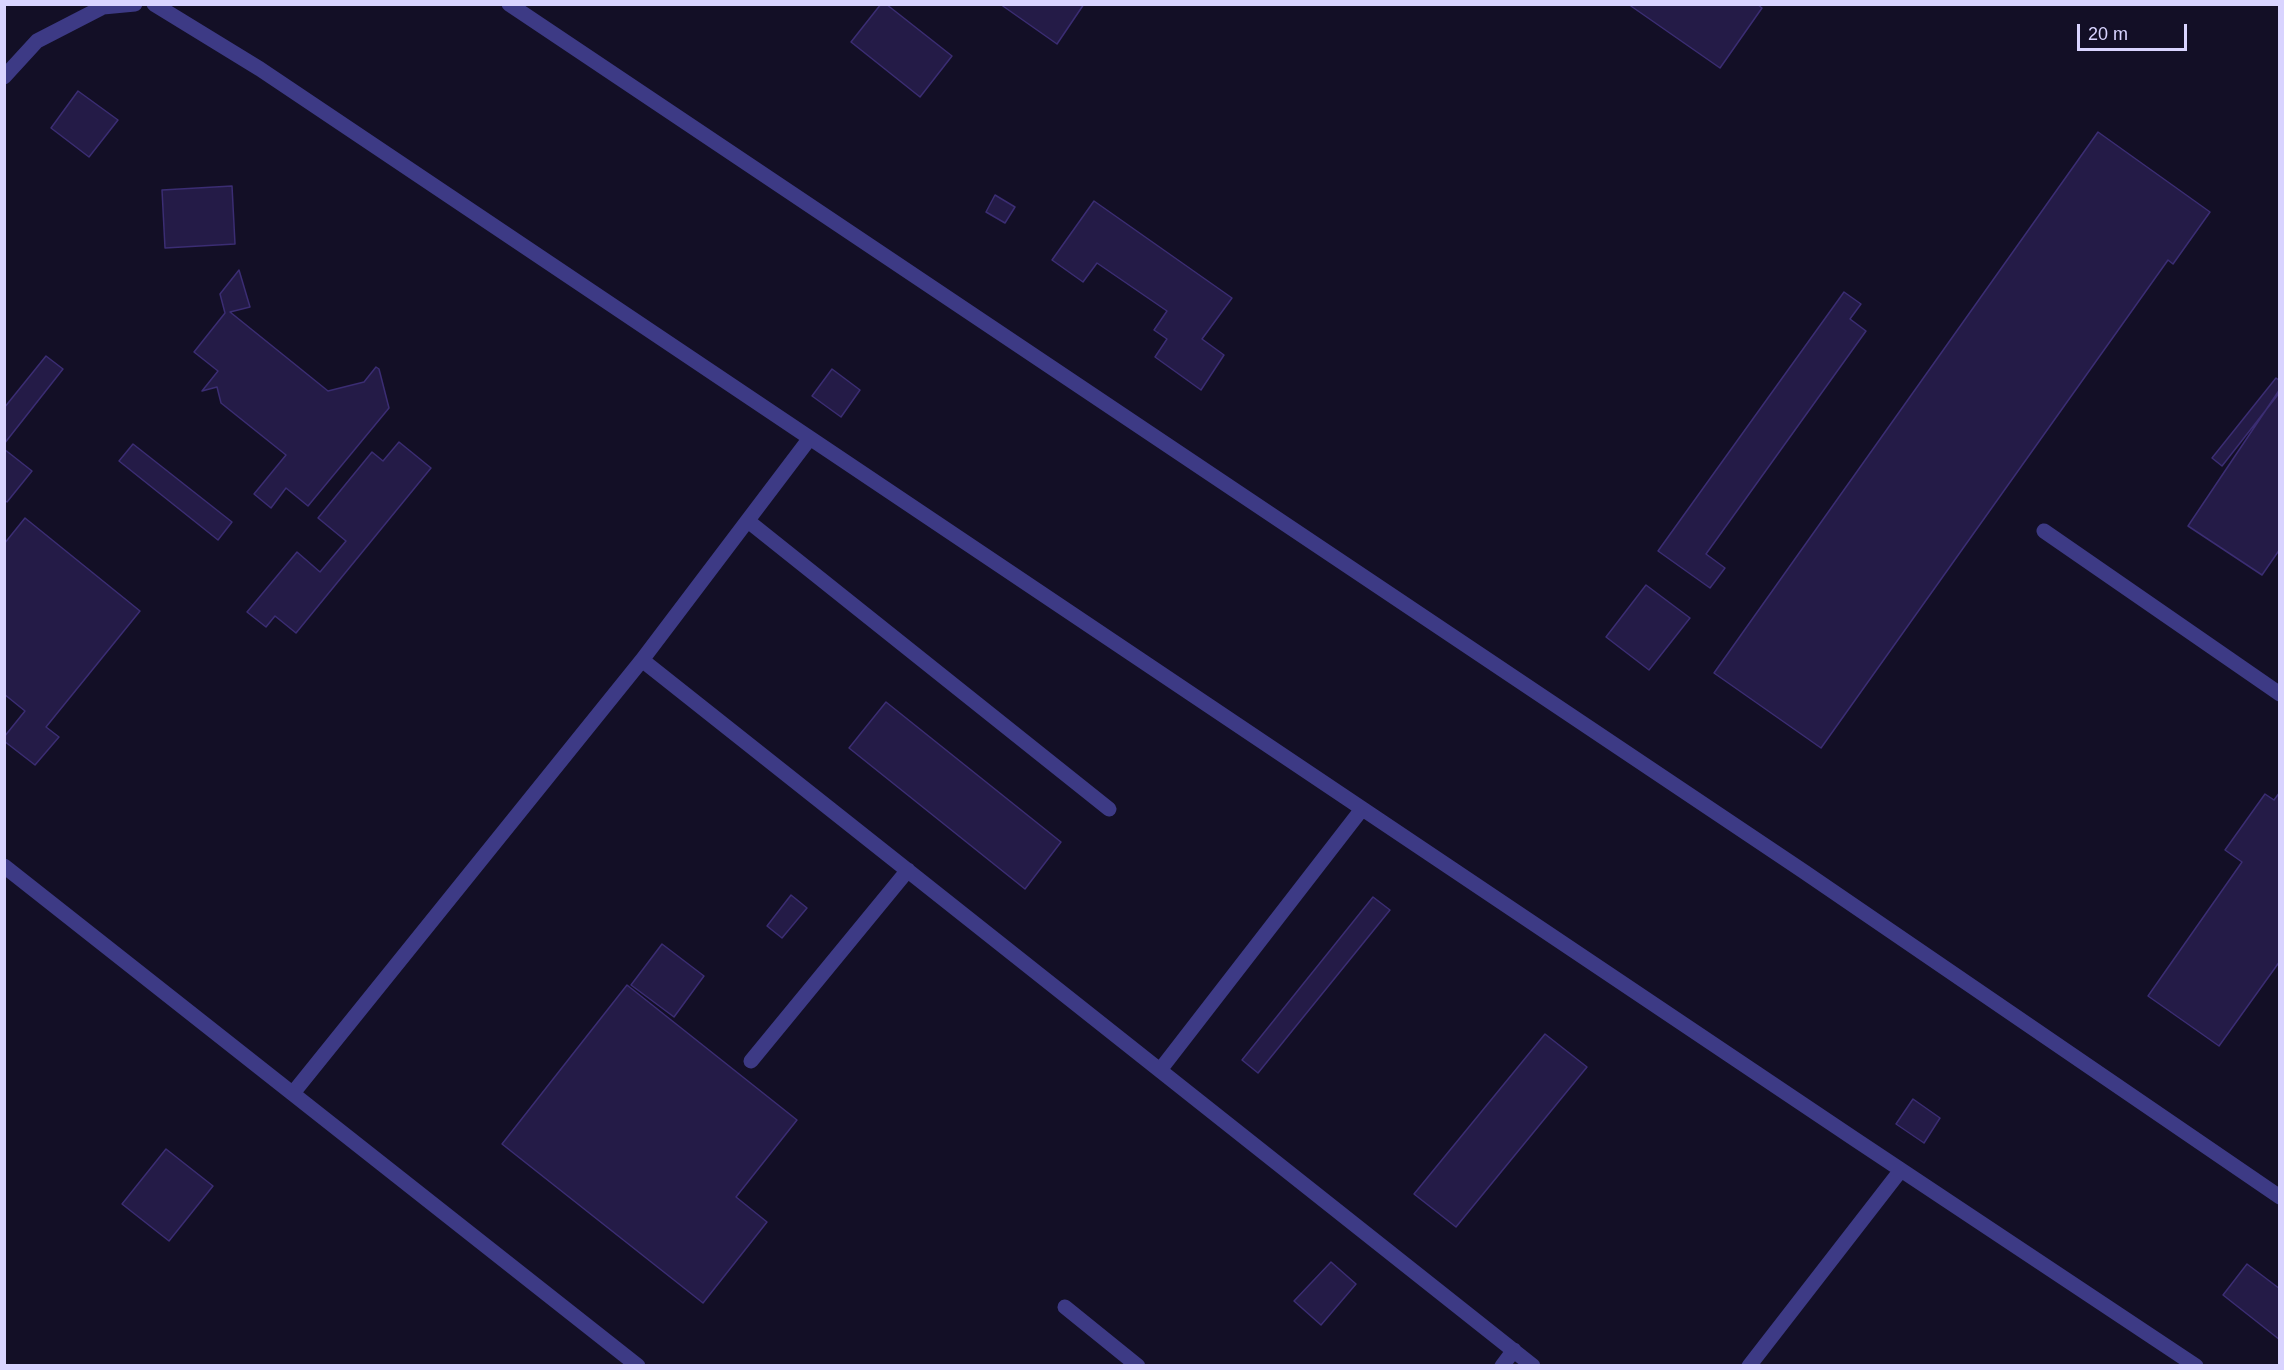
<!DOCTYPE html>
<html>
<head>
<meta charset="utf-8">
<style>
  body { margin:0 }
  #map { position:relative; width:2284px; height:1370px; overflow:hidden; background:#130f26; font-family:Helvetica,sans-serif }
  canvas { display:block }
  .frame { position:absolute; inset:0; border:6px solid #d9d4ff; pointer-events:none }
  .scale { position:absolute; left:2077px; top:24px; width:110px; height:27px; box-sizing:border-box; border:3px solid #d9d4ff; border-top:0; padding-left:8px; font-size:18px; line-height:21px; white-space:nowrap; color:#d9d4ff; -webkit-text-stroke:4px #130f26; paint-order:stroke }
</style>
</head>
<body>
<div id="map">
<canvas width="2284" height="1370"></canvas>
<div class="frame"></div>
<div class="scale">20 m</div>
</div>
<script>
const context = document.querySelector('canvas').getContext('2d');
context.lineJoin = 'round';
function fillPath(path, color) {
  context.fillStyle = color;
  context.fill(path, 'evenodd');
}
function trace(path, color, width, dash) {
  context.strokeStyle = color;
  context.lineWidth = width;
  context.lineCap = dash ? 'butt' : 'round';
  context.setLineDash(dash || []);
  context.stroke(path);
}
const building = new Path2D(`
  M881,4H886L952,56L920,97L851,42Z
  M1000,4H1084L1057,44Z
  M1628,4H1757L1762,8L1720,68Z
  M78,91L118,120L89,157L51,128Z
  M2098,132L2210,212L2173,264L2168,260L1821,748L1714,673Z
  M232,186L235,244L165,248L162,190Z
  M995,195L1015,207L1005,223L986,212Z
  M1094,201L1232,298L1202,339L1224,355L1201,390L1155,357L1167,339L1154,330L1167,311L1097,263L1083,282L1052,260Z
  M239,270L250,307L230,312L328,391L364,382L376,367L379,369L389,408L308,506L286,488L271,508L254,494L286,455L221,403L217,387L202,391L218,371L194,352L225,313L220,294Z
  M1844,292L1861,304L1850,319L1866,331L1706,554L1725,568L1710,588L1658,551Z
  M46,356L63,369L4,444V408Z
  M832,369L860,390L841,417L812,396Z
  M2276,378L2280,381V392L2222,466L2212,458Z
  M2280,389V549L2262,575L2188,526Z
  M399,442L431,468L296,633L275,616L266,627L247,612L297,552L320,572L346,541L318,518L372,452L383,461Z
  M133,444L232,522L218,540L119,461Z
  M4,449L32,471L7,502L4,500Z
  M25,518L140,611L46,727L59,737L35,765L4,741V737L25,711L4,694V544Z
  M1646,585L1690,618L1649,670L1606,637Z
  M886,702L1061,842L1025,889L849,748Z
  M2280,792V961L2219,1046L2148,996L2242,862L2225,850L2265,794L2274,800Z
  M791,895L807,908L782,938L767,926Z
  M1373,897L1390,910L1258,1073L1242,1060Z
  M662,944L704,976L674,1017L631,985Z
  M627,985L797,1120L736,1197L767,1222L703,1303L502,1144Z
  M1545,1034L1587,1067L1456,1227L1414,1194Z
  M1913,1099L1940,1118L1924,1143L1896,1124Z
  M166,1149L213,1186L169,1241L122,1204Z
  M1331,1262L1356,1284L1321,1325L1294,1301Z
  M2247,1264L2280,1289V1340L2223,1295Z`);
fillPath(building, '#241b47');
trace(building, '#3b2d73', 1.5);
trace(new Path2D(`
  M154,4L260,69L1856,1140L2196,1366
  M4,77L37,41L103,7L135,4
  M748,521L1109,809
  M2044,531L2280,694
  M642,660L1533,1366
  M4,866L638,1366
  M751,1061L908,870
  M1160,1070L1362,809
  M293,1093L642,660L810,438
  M1065,1307L1138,1366
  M1502,1366L1514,1350
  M1749,1366L1901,1170`), '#3d3a85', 15);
trace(new Path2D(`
  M509,4L1803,871L2280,1197`), '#3d3a85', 15);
</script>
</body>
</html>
